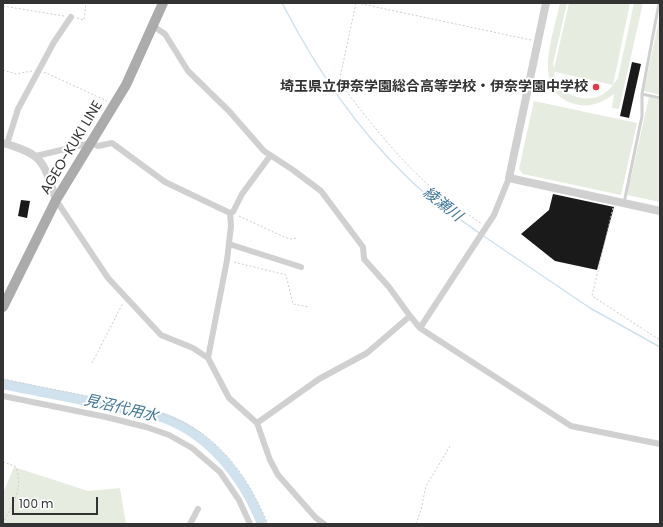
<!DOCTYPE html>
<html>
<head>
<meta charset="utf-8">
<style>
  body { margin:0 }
  #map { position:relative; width:663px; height:527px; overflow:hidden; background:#fff; font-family:Poppins,sans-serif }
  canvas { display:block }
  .frame { position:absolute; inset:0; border:4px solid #333; pointer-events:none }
  .scale { position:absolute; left:12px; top:497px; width:86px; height:18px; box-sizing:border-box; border:2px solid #333; border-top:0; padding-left:5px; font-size:12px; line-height:14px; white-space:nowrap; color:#333; -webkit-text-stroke:3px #fff; paint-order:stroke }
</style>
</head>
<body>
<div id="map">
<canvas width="663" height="527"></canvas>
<div class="frame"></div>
<div class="scale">100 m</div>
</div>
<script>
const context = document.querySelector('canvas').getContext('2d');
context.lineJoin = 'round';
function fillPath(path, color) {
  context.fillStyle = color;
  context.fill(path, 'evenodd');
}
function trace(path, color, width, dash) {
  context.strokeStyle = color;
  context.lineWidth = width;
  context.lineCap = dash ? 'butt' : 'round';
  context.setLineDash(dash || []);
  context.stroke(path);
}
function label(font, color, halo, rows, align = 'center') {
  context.font = font + ' Poppins,"Noto Sans JP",sans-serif';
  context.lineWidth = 4;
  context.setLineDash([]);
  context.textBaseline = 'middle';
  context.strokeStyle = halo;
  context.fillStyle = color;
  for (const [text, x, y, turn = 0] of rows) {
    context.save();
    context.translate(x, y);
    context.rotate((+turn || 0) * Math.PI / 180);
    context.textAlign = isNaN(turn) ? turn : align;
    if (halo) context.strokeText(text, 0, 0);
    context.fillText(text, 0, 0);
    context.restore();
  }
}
fillPath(new Path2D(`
  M560,3H567L553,64L554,69L569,3H630L613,85L618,78L634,3H643L619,109L612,108L614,94C602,103 590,108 574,104C530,90 554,34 560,3ZM554,73L555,72L613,85C596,108 561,100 554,73Z
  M660,15V95L644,91Z
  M649,97L660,100V202L627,195Z
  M534,101L637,123L621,195L523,174L519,169Z
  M14,467L88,491L120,488L126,524H3V493Z`), '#e6ecdf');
trace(new Path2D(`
  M282,3C317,70 355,127 409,179C430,200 456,216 479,233
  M482,235L590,308L660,347`), '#cfe2ee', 1.5);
trace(new Path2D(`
  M3,384C36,391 69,397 101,404C119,408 137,410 155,415C207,430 243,476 262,524`), '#cfe2ee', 10);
fillPath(new Path2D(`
  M632,62L641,64L629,118L620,116Z
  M553,194L614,207L597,270L555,261L521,234L549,210Z
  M21,200L30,201L27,218L18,216Z`), '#1a1a1a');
trace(new Path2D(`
  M356,3L339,82C366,117 393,152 425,182C443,197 462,210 482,224
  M357,3L531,40
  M3,6L64,16
  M77,18L84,20L86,3
  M3,70L16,74L32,71
  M44,72L107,101
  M613,208L592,296L660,340
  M239,216L284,237L291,239L297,238
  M234,262L286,275L293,304L309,307
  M92,363L123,303
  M3,379C35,386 68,392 101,399C142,408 186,415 217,446C241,468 255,495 268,524
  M3,462L15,466C25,486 12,505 3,523
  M416,524L421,510L426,486L450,446`), '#cdcdcd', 1, [2, 2]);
trace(new Path2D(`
  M642,94L660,98
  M624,203L642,116V94L659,3`), '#d0d0d0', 3);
trace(new Path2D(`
  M153,26L165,34L188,71L229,111L264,151L293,170L321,191L363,247L364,259L389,287L410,316
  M7,144L18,109L54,42L71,17
  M36,156L91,143L98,146L112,143L165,182L230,213L233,212L242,194L270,156
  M56,200L108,278L161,335L193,348L208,358L229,398L257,423L270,460L278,475L316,518L324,524
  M229,244L301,267
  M420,328L494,215L509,178
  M208,358L227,260L231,226L230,213
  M3,396L106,417L146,427L169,435L192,448L220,472L239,500L250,524
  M257,423L319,379L367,353L410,316L420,328L432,336L571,426L660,444
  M190,524L198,509`), '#d0d0d0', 6);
trace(new Path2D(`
  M546,3L509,178L660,211
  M3,143C43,154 44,162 56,200`), '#d0d0d0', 8);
trace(new Path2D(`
  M3,307L56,200L126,85L163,3`), '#ababab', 10);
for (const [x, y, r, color] of [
  [596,87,4,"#e63946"]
]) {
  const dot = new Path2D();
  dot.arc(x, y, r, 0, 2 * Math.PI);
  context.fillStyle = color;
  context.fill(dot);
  trace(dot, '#fff', 1.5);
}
label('bold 14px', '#333', '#fff', [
  ["埼玉県立伊奈学園総合高等学校・伊奈学園中学校",588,87]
], 'right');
label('14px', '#333', '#fff', [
  ["AGEO-KUKI LINE",72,148,-59]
]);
label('italic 15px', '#3f7597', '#fff', [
  ["綾瀬川",442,205,38],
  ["見沼代用水",121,409,13]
]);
</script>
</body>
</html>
